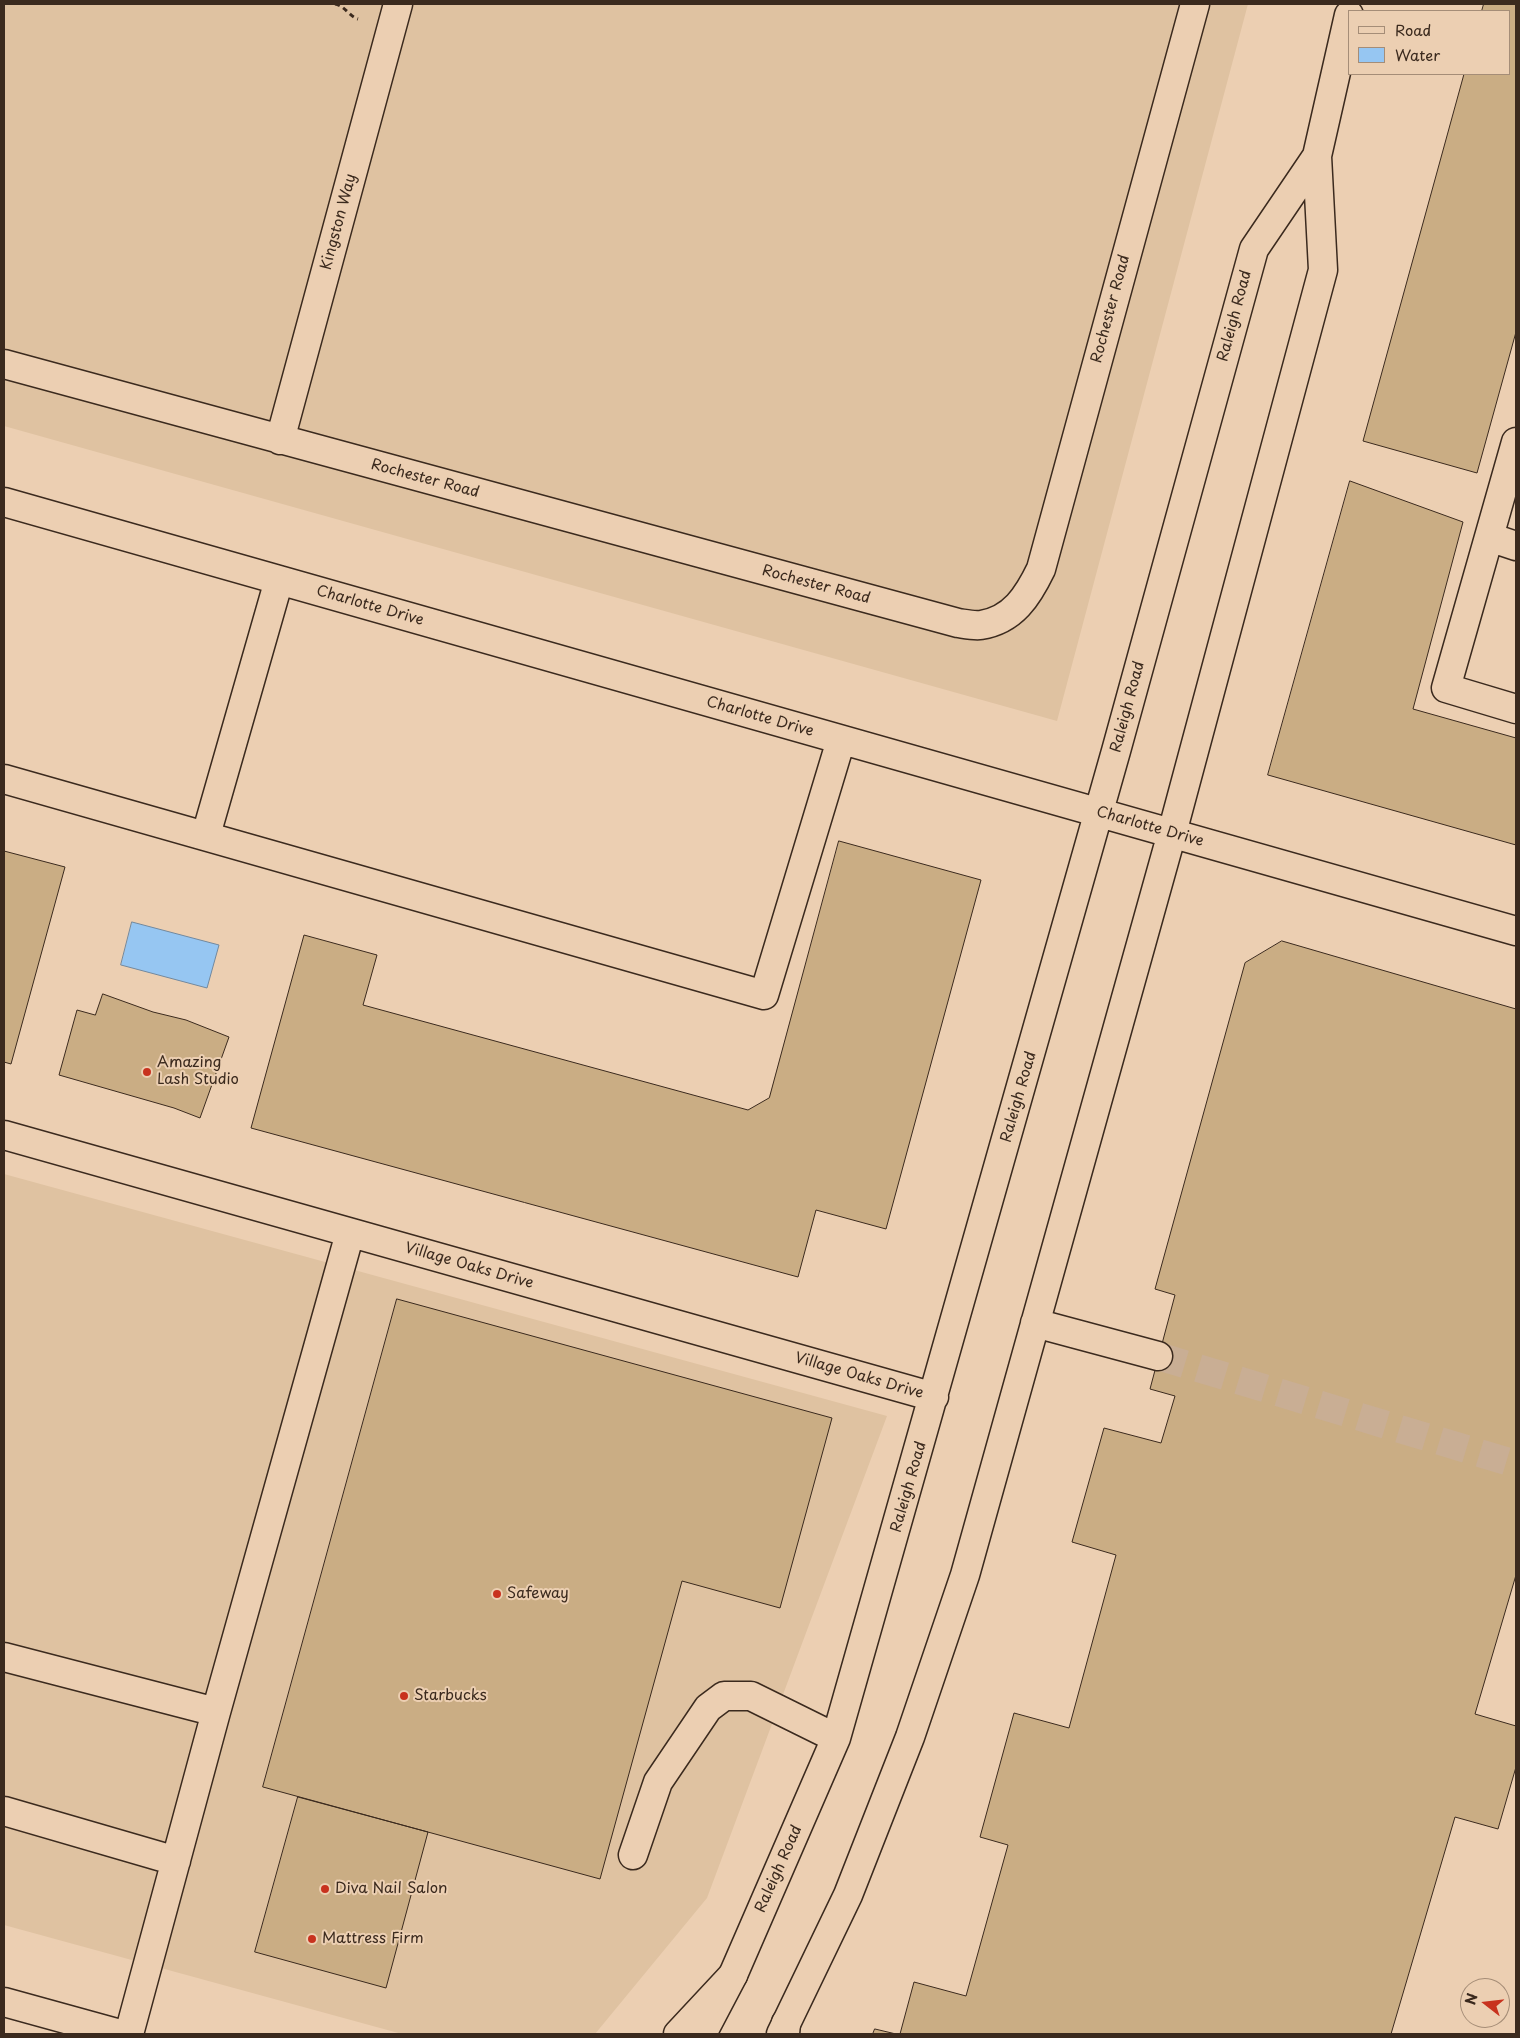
<!DOCTYPE html>
<html>
<head>
<meta charset="utf-8">
<style>
  body { margin:0 }
  #map { position:relative; width:1520px; height:2038px; overflow:hidden; background:#eccfb2; font-family:"Playpen Sans",sans-serif }
  canvas { display:block }
  .frame { position:absolute; inset:0; border:5px solid #3b2a1e; pointer-events:none }
  .legend { position:absolute; left:1348px; top:10px; width:162px; height:65px; box-sizing:border-box; background:#eccfb2; border:1px solid #a58d77; margin:0; padding:6px 9px; list-style:none; font-size:15px; color:#3b2a1e }
  .legend li { display:flex; align-items:center; gap:10px; height:25px }
  .legend b { width:25px; border:1px solid #a58d77 }
  .north { position:absolute; left:1460px; top:1978px; width:50px; height:50px; box-sizing:border-box; background:#eccfb2; border:1px solid #a58d77; border-radius:50%; rotate:286deg; font-size:14px; font-weight:700; line-height:20px; text-align:center; color:#3b2a1e }
  .north::after { content:''; display:block; margin:auto; width:18px; height:22px; background:#c8321e; clip-path:polygon(50% 0,100% 100%,50% 72%,0 100%) }
</style>
</head>
<body>
<div id="map">
<canvas width="1520" height="2038"></canvas>
<div class="frame"></div>
<ul class="legend">
<li><b style="height:6px;background:#eccfb2"></b>Road</li>
<li><b style="height:14px;background:#96c6f2"></b>Water</li>
</ul>
<div class="north">N</div>
</div>
<script>
const context = document.querySelector('canvas').getContext('2d');
context.lineJoin = 'round';
function fillPath(path, color) {
  context.fillStyle = color;
  context.fill(path, 'evenodd');
}
function trace(path, color, width, dash) {
  context.strokeStyle = color;
  context.lineWidth = width;
  context.lineCap = dash ? 'butt' : 'round';
  context.setLineDash(dash || []);
  context.stroke(path);
}
function label(font, color, halo, rows, align = 'center') {
  context.font = font + ' "Playpen Sans",sans-serif';
  context.lineWidth = 4;
  context.setLineDash([]);
  context.textBaseline = 'middle';
  context.strokeStyle = halo;
  context.fillStyle = color;
  for (const [text, x, y, turn = 0] of rows) {
    context.save();
    context.translate(x, y);
    context.rotate((+turn || 0) * Math.PI / 180);
    context.textAlign = isNaN(turn) ? turn : align;
    if (halo) context.strokeText(text, 0, 0);
    context.fillText(text, 0, 0);
    context.restore();
  }
}
fillPath(new Path2D(`
  M4,4H1248L1057,721L4,426Z
  M4,1174L887,1416L707,1898L595,2034H402L4,1925Z`), '#dfc2a1');
const water = new Path2D(`
  M132,922L219,945L207,988L121,965Z`);
fillPath(water, '#96c6f2');
trace(water, '#72889d', 1);
const building = new Path2D(`
  M1484,4H1516V332L1477,473L1363,441L1464,74H1509V11H1482Z
  M1350,481L1463,522L1413,709L1516,738V845L1268,775Z
  M839,841L981,880L886,1229L816,1210L798,1277L251,1128L304,935L377,955L363,1005L748,1110L769,1098Z
  M4,851L65,867L11,1064L4,1062Z
  M1282,941L1516,1009V1575L1475,1714L1516,1726V1767L1498,1829L1455,1817L1391,2034H900L914,1982L966,1996L1008,1845L980,1837L1014,1713L1069,1728L1116,1555L1072,1542L1104,1428L1161,1443L1175,1396L1150,1389L1175,1295L1155,1289L1245,963Z
  M103,994L153,1012L186,1020L229,1037L200,1118L174,1108L59,1075L77,1010L95,1015Z
  M397,1299L832,1418L780,1608L682,1581L600,1879L263,1787Z
  M298,1797L428,1832L386,1988L255,1952Z
  M875,2029L896,2034H873Z`);
fillPath(building, '#caad84');
trace(building, '#3b2a1e', 1);
trace(new Path2D(`
  M1158,1356L1516,1464`), '#c9ae94', 28, [28, 14]);
const minor = new Path2D(`
  M4,364L958,623C965,624 974,626 981,625C1013,620 1028,596 1041,569L1195,4
  M280,440L398,4
  M1516,442L1446,688L1516,709
  M4,502L1516,931
  M1489,537L1516,546
  M4,779L764,995L841,740
  M206,835L279,580
  M4,1135L934,1397
  M1035,1323L1158,1356
  M4,1657L216,1712
  M4,1811L176,1861
  M633,1855L658,1782L708,1708L724,1696H751L836,1738
  M129,2034L216,1712L350,1233
  M702,2034L733,1975L836,1738L1116,751L1254,249L1317,156
  M781,2034L848,1895L910,1737L965,1575L1172,833L1323,270L1317,156L1349,15`);
const major = new Path2D(`
  M4,2002L120,2034
  M678,2034L733,1975
  M785,2034L786,2023`);
trace(minor, '#3b2a1e', 31);
trace(major, '#3b2a1e', 31);
trace(new Path2D(`
  M335,4C345,6 349,16 358,19`), '#3b2a1e', 3, [5, 4]);
trace(minor, '#eccfb2', 28);
trace(major, '#eccfb2', 28);
for (const [x, y, r, color] of [
  [147,1072,5,"#c8321e"],
  [497,1594,5,"#c8321e"],
  [404,1696,5,"#c8321e"],
  [325,1889,5,"#c8321e"],
  [312,1939,5,"#c8321e"]
]) {
  const dot = new Path2D();
  dot.arc(x, y, r, 0, 2 * Math.PI);
  context.fillStyle = color;
  context.fill(dot);
  trace(dot, '#eccfb2', 2);
}
label('15px', '#3b2a1e', '#eccfb2', [
  ["Kingston Way",339,222,-75],
  ["Rochester Road",1111,309,-75],
  ["Raleigh Road",1235,316,-75],
  ["Rochester Road",425,479,15],
  ["Rochester Road",816,585,15],
  ["Charlotte Drive",370,606,16],
  ["Raleigh Road",1128,707,-75],
  ["Charlotte Drive",760,717,16],
  ["Charlotte Drive",1150,827,16],
  ["Raleigh Road",1019,1097,-74],
  ["Village Oaks Drive",469,1266,16],
  ["Village Oaks Drive",859,1376,16],
  ["Raleigh Road",909,1487,-74],
  ["Raleigh Road",779,1869,-66]
]);
label('15px', '#3b2a1e', '#eccfb2', [
  ["Amazing",157,1063],
  ["Lash Studio",157,1080],
  ["Safeway",507,1594],
  ["Starbucks",414,1696],
  ["Diva Nail Salon",335,1889],
  ["Mattress Firm",322,1939]
], 'left');
</script>
</body>
</html>
